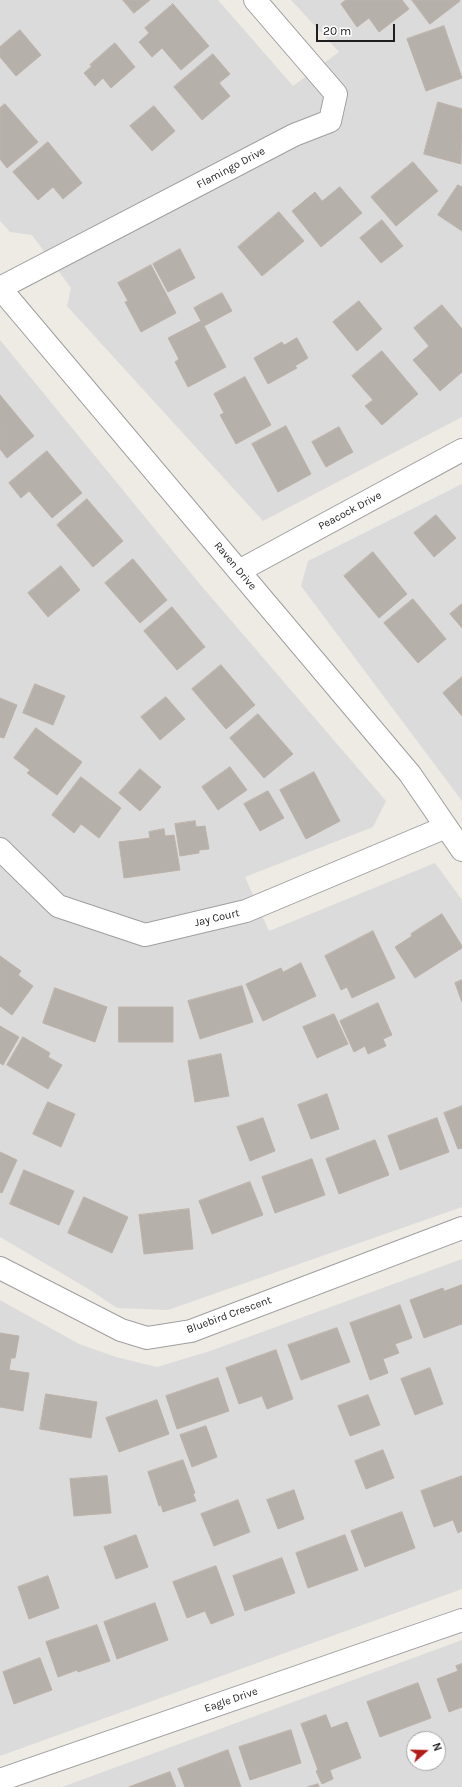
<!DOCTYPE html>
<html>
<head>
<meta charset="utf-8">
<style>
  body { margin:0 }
  #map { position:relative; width:462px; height:1787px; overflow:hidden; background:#eeebe5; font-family:Karla,sans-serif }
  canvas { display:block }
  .north { position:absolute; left:406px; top:1731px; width:40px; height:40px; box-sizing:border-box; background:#fff; border:1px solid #a5a5a5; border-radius:50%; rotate:70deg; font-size:11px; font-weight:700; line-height:16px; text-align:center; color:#1e1e1e }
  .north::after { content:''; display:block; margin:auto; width:14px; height:18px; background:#b31c19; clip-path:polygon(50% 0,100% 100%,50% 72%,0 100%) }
  .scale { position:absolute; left:316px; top:24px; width:79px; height:18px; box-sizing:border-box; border:2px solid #1e1e1e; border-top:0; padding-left:5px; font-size:12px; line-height:14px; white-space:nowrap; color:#1e1e1e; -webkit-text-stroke:3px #fff; paint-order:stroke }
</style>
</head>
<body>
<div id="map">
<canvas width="462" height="1787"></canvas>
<div class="north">N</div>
<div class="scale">20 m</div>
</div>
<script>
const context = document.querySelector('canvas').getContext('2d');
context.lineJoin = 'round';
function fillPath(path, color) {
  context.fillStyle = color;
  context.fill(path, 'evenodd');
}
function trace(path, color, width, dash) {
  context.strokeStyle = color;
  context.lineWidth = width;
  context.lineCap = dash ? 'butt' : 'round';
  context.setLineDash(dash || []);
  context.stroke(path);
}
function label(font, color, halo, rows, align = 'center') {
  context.font = font + ' Karla,sans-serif';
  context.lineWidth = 3;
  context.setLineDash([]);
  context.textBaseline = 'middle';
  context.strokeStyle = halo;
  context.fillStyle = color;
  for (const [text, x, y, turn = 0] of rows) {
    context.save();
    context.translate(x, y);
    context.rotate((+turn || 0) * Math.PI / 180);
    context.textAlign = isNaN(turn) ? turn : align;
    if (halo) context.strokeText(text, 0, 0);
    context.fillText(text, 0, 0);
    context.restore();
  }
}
fillPath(new Path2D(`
  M0,0H218L293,86L339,52L291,0H462V417L263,521L67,306L71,288L32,235L10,232L0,221Z
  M0,340L199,583L386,801L373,827L245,877L269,931L435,863L462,900V1207L168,1310L117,1308L90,1290L0,1237Z
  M462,484V801L301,586L308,561Z
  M462,1259V1589L0,1756V1300L79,1344L116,1357L157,1367L210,1351Z
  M462,1640V1787H62ZM414,1739H438V1763H414Z`), '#dcdbdb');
const building = new Path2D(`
  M123,0H150L134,13Z
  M346,0H402L409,9L379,32L369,18L357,27L341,4Z
  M412,0H459L460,1L430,24Z
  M173,4L209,46L181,70L162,48L152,57L139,42L149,33L145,28Z
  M444,26L462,78L426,91L407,39Z
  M20,30L41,55L16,76L0,57V47Z
  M115,43L135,67L111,88L103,78L95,86L84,73L92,66L90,65Z
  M213,54L230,74L219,83L230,96L202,120L174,87Z
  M438,102L462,109L461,164L424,154Z
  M5,104L38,142L7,168L0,159V108Z
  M154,106L175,131L152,151L130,126Z
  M48,142L82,183L63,199L53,187L38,200L13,172Z
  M413,162L438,191L396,226L371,197Z
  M458,185L462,187V231L438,215Z
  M340,187L362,213L321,247L292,211L315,192L322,201Z
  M279,212L304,241L262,276L238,247Z
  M382,220L403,246L381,263L360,238Z
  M180,249L195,278L168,292L153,264Z
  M151,265L176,313L141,332L125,302L128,301L118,283Z
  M222,293L232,311L204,326L226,367L188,387L175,362L179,359L168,338L201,321L194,308Z
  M359,301L382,329L357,351L333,322Z
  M442,305L462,329V372L440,391L413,360L429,346L414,328Z
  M297,338L308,358L295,366L297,368L268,384L254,358L282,342L284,345Z
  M382,351L418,394L382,425L365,406L373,400L352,376Z
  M245,377L271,425L236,444L220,415L224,413L214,394Z
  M0,395L34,436L7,458L0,449Z
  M286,426L311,474L278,492L252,444Z
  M339,427L353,452L326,467L312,442Z
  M47,451L82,493L52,518L29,491L21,498L9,483Z
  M87,499L123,541L93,567L57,525Z
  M436,515L456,538L434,557L414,533Z
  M373,552L407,594L379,618L344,576Z
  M133,559L167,600L140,623L105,583Z
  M61,566L80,590L48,617L28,593Z
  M413,599L446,639L418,663L384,623Z
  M462,604V628L450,614Z
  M172,607L205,647L177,670L144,631Z
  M221,665L255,705L226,729L192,689Z
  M462,677V716L443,693Z
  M35,684L65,696L53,725L23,713Z
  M166,697L185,719L160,740L141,717Z
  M0,698L17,705L4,738L0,737Z
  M258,714L293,754L264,778L230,738Z
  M36,728L82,762L57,795L27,773L30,770L14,758Z
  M230,767L247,790L218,810L202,787Z
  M140,769L161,787L140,811L119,793Z
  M314,772L340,821L306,839L280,790Z
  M81,777L121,808L99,838L81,824L74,833L52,815Z
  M268,791L284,818L260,831L244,804Z
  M195,821L196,827L205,826L209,849L199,850V853L180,856L175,824Z
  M164,829L165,836L174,835L180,870L124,878L119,842L150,838L149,832Z
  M442,914L462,946V948L415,978L395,947L412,936L411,934Z
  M373,931L395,978L352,998L347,987L341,990L325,956Z
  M0,956L21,971L18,975L33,986L12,1015L0,1006Z
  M301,963L316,996L263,1021L246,984L281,968L283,972Z
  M462,980V1002L455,983Z
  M242,986L253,1022L200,1039L188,1001Z
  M55,988L107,1007L95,1042L43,1023Z
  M378,1003L392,1035L383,1039L386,1046L368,1054L365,1046L354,1052L340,1021Z
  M119,1007H173V1042H119Z
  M334,1014L348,1044L317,1058L303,1027Z
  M0,1026L19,1037L3,1065L0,1063Z
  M23,1037L50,1053L48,1057L62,1065L48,1089L7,1065Z
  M221,1054L229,1096L195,1102L188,1061Z
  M327,1094L339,1129L311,1139L298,1105Z
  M48,1102L75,1114L61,1147L33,1134Z
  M462,1106V1148L458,1149L444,1113Z
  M263,1118L275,1151L250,1161L237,1127Z
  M437,1118L449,1152L400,1170L388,1136Z
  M375,1140L389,1175L339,1194L326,1159Z
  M0,1152L17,1160L2,1193L0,1192Z
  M312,1159L325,1195L275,1213L262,1177Z
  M24,1170L74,1191L59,1225L10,1204Z
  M250,1182L263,1215L212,1234L199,1201Z
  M84,1197L128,1217L112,1253L68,1233Z
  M189,1209L193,1249L144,1254L139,1215Z
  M462,1285V1324L424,1338L410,1300L443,1288L444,1291Z
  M400,1305L412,1338L395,1344L399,1353L383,1359L388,1373L370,1380L350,1323Z
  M337,1328L350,1362L301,1380L288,1345Z
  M0,1333L19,1336L15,1358H11L9,1370L29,1373L23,1411L0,1407Z
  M276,1350L293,1399L267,1409L262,1396L239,1404L226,1368Z
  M430,1368L443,1404L415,1415L401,1379Z
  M218,1378L229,1411L177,1429L166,1396Z
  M46,1394L97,1402L91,1438L40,1429Z
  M368,1395L380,1425L350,1436L338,1406Z
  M157,1400L169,1434L119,1452L106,1418Z
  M206,1426L217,1457L192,1467L180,1435Z
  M383,1450L394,1478L366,1489L355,1461Z
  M183,1460L195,1493L193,1494L196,1501L163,1512L161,1505L159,1506L148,1472Z
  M107,1476L111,1513L74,1516L70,1479Z
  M462,1476V1531L458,1533L453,1520L434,1527L421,1491Z
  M294,1490L304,1519L278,1529L267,1500Z
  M238,1500L250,1532L214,1546L201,1514Z
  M402,1512L415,1548L365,1567L351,1531Z
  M136,1535L148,1567L116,1579L104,1547Z
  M345,1535L358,1570L308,1588L296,1553Z
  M282,1558L295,1593L245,1611L233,1576Z
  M216,1566L234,1615L211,1624L205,1611L187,1618L173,1582Z
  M48,1576L59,1608L29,1619L18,1587Z
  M155,1603L168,1640L117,1659L104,1622Z
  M97,1625L110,1661L78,1672L77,1670L58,1677L46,1642Z
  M40,1658L52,1690L14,1704L3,1672Z
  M462,1664V1707L449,1712L437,1679L458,1671L456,1666Z
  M418,1683L431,1718L380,1737L367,1702Z
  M326,1715L331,1728L347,1722L361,1758L330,1770L333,1779L322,1784L316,1771L318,1770L301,1724Z
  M291,1730L301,1763L250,1780L239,1747Z
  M228,1750L241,1787H185L178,1769Z
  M170,1772L176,1787H129Z
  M318,1784L319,1787H308Z`);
fillPath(building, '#b6b0ab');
trace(building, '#bdb2a9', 1);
const street = new Path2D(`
  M0,288L410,774L462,850
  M0,288L294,135L330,121L336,94L255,0
  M239,571L462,450
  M0,849L58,906L145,935L246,911L446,827
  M0,1268L121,1330L147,1338L191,1331L462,1228
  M0,1780L462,1620`);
trace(street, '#9f9f9f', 24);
trace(street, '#fff', 22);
label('11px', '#1e1e1e', '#fff', [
  ["Flamingo Drive",231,168,-28],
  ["Peacock Drive",350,511,-28],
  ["Raven Drive",235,566,50],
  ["Jay Court",217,918,-13],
  ["Bluebird Crescent",229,1315,-20],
  ["Eagle Drive",231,1700,-19]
]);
</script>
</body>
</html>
